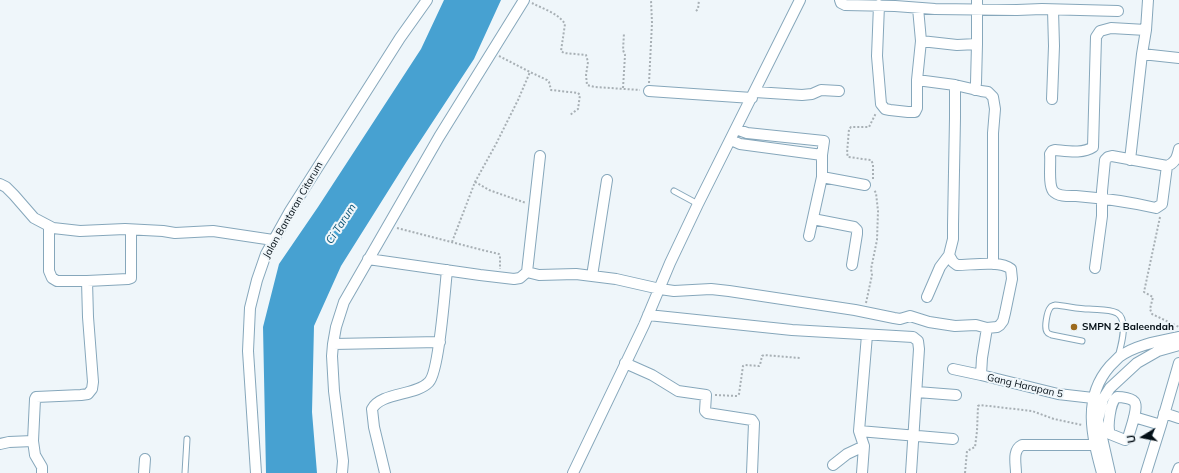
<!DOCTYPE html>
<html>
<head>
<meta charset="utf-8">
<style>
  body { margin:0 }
  #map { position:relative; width:1179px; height:473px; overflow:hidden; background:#eff6fa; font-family:Mulish,sans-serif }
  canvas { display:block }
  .north { position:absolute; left:1123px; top:417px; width:40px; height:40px; -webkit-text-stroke:3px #eff6fa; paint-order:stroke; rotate:260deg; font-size:11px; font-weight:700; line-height:16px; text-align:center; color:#040f16 }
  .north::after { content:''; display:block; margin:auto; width:14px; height:18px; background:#040f16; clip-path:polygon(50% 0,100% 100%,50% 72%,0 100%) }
</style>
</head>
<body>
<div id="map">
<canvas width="1179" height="473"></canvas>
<div class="north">U</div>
</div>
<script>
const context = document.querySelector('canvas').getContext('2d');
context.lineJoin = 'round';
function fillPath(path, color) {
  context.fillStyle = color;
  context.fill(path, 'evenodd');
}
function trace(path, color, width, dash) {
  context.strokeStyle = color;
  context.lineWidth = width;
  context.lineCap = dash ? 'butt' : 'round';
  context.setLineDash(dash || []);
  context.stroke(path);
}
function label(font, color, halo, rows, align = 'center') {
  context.font = font + ' Mulish,sans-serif';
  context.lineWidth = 4;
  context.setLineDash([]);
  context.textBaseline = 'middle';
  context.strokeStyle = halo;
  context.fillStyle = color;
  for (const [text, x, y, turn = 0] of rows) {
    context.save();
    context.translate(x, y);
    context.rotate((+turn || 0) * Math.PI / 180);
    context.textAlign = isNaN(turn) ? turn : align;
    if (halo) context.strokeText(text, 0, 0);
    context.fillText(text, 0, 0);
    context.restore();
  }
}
fillPath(new Path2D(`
  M444,0H501L474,59L407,161L341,266L314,326L312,412L317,473H266L263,327L279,264L318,207L421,49Z`), '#47a1d1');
const service = new Path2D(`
  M674,191L698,204
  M1082,341L1052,335C1050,334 1048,334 1047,332C1044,328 1047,312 1050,308C1051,306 1052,306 1055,305C1067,306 1078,309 1089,309C1098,310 1109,309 1117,313C1129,320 1121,346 1118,357
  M185,473L187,439`);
const minor = new Path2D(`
  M840,0L841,3L845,5L895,6L935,9L1017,10L1042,9L1118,11
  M1148,0L1146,30L1142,54L1179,58
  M879,5L877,56L881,104L885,109L890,110L908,112H915L917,108V80L955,85L981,91L988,92L993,97L995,109L993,133V264
  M1146,30L1111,28L1100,31L1096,37L1093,147C1083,154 1067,151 1055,150L1052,151L1050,154C1051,163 1048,184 1053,191C1058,197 1070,196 1076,196C1103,198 1130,202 1156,208L1162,204L1167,166
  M921,41L957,45L977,44
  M917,80L921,41L918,8
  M975,90L976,83L977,44V0
  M649,91L752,98
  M755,92L802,95L812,94L821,90L839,91
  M1052,99L1054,46L1053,10
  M736,129L747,133L824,141L822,155V177L809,236
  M731,140L740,144L822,155
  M1130,160L1142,54
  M822,177L865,185
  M0,184L6,187L14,195L34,218L53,228L80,231L125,229L163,231L175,233L213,231L273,240
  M813,219L854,227L857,230V234L852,265
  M49,226V271L52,278L57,281H87
  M368,259L480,275L514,279L520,278L527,272L540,156
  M1095,268L1102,216V191L1105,160L1108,157L1112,156L1167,166C1175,163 1177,158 1179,149
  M527,272L539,275L576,274L616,279L660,289L674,291L711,289L729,291L855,310L894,318L900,319L910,316L929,322L955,326L976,325L987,328L997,327L1000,325L1003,321L1005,313L1012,279L1011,269C1000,260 972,265 957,265L953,262L949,255L953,239V225L955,118V85
  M592,276L607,180
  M927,297L940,267L949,255
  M648,315L792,330L913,337L918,341L919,349L911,473
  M987,328L982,358L981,375L1058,394L1093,398
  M333,344L440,342
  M625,363L652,375L678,391L706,395L705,411L707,413L752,420L754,423L752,473
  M953,369L981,375
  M917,392L956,395
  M1117,397C1121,397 1133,398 1135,403C1138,410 1130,430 1128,438L1125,440L1110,434C1107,427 1110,401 1117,397Z
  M1164,413L1179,418
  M1134,417L1161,425
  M859,431L953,439
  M0,444L9,442L33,441
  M833,465L847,454L864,446
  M42,473V467L35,455L33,441L35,399L36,397L81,395L88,394L92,389L93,382L88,317L87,281L128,279L131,278V230
  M144,473L145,459
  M256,473L248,351L250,308L257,280L266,254L290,211L400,38L427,0
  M342,473L343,461L334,391L332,356L333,344L336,327L344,302L439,137L524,0
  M385,473L374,427L372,409C381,392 416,396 429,382C439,372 445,289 447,270
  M573,473L644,325L670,263L698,204L800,0
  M862,473L864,446L859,431L867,335
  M1016,473C1016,464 1012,450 1022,445H1094
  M1102,473C1092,436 1082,398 1110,366C1113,363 1116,360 1119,357C1135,345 1159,341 1179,337
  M1110,473L1098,420L1103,399L1110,388L1137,363L1158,351L1179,345
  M1146,473L1161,425L1179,363
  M1177,473L1179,468`);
trace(service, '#86a7bb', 7);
trace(minor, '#86a7bb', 12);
trace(new Path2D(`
  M532,3C543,9 558,13 565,24L561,51L564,53L586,55L588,62L586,75L587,85L595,87L640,90
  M696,11L698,9L699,0
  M499,56L530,72L547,80L549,82L551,90L578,93L580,95L578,109L570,115
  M649,83L652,23L651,0
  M623,88L625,55L623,50L624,33
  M873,179V164L871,160L848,157L847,153L849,129L851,127H869L876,113
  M475,182L489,190L526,203
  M1160,217L1144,292L1153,297L1150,309L1152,314L1179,327
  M397,228L478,249L499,254L500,256V269
  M452,242L475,182L496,144L518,100L530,72
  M866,303L872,275L871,269L877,240L878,211L876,193L874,190
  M715,395L737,396L739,394L743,366L745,365L759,366L760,365L762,356L764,355L800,358
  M965,473L967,451L975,447L977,431L978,406L980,405L1032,411L1054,419L1082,425`), '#a8b0b5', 2, [2, 2]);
trace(service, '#fff', 5);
trace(minor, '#fff', 10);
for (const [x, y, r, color] of [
  [1074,327,4,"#9c6a1e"]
]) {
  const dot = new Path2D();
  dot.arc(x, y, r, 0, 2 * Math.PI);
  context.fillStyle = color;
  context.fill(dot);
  trace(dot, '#eff6fa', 1.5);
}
label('10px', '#040f16', '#eff6fa', [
  ["Jalan Bantaran Citarum",293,210,-60],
  ["Gang Harapan 5",1025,386,13]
]);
label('bold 10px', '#040f16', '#eff6fa', [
  ["SMPN 2 Baleendah",1082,327]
], 'left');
label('italic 11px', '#0f5677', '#eff6fa', [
  ["Ci Tarum",341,224,-57]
]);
</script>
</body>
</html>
